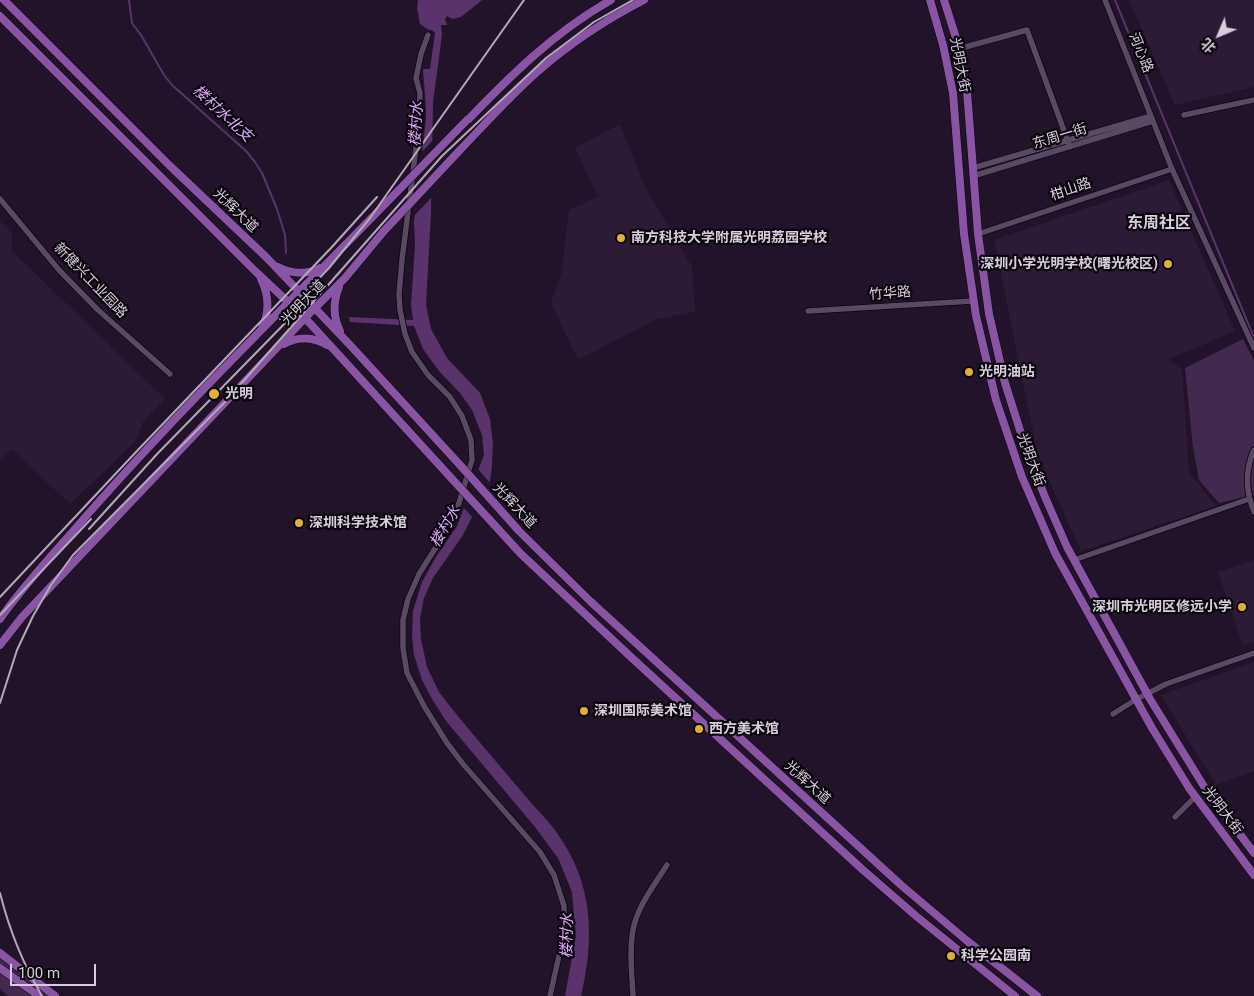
<!DOCTYPE html>
<html>
<head>
<meta charset="utf-8">
<style>
  body { margin:0 }
  #map { position:relative; width:1254px; height:996px; overflow:hidden; background:#22132a; font-family:Roboto,"Noto Sans SC",sans-serif }
  canvas { display:block }
  .north { position:absolute; left:1194px; top:10px; width:50px; height:50px; -webkit-text-stroke:4px #09040c; paint-order:stroke; rotate:225deg; font-size:14px; font-weight:700; line-height:20px; text-align:center; color:#d7cddc }
  .north::after { content:''; display:block; margin:auto; width:18px; height:22px; background:#d7cddc; clip-path:polygon(50% 0,100% 100%,50% 72%,0 100%) }
  .scale { position:absolute; left:10px; top:964px; width:86px; height:22px; box-sizing:border-box; border:2px solid #d7cddc; border-top:0; padding-left:6px; font-size:15px; line-height:18px; white-space:nowrap; color:#d7cddc; -webkit-text-stroke:4px #09040c; paint-order:stroke }
</style>
</head>
<body>
<div id="map">
<canvas width="1254" height="996"></canvas>
<div class="north">北</div>
<div class="scale">100 m</div>
</div>
<script>
const context = document.querySelector('canvas').getContext('2d');
context.lineJoin = 'round';
function fillPath(path, color) {
  context.fillStyle = color;
  context.fill(path, 'evenodd');
}
function trace(path, color, width, dash) {
  context.strokeStyle = color;
  context.lineWidth = width;
  context.lineCap = dash ? 'butt' : 'round';
  context.setLineDash(dash || []);
  context.stroke(path);
}
function label(font, color, halo, rows, align = 'center') {
  context.font = font + ' Roboto,"Noto Sans SC",sans-serif';
  context.lineWidth = 4.5;
  context.setLineDash([]);
  context.textBaseline = 'middle';
  context.strokeStyle = halo;
  context.fillStyle = color;
  for (const [text, x, y, turn = 0] of rows) {
    context.save();
    context.translate(x, y);
    context.rotate((+turn || 0) * Math.PI / 180);
    context.textAlign = isNaN(turn) ? turn : align;
    if (halo) context.strokeText(text, 0, 0);
    context.fillText(text, 0, 0);
    context.restore();
  }
}
fillPath(new Path2D(`
  M1129,0H1254V87L1175,105Z
  M620,124L644,185L692,267L695,312L657,319L578,360L551,303L562,271L569,210L598,197L575,148Z
  M1169,180L1235,331L1168,360L1182,369L1189,472L1216,506L1081,551L1038,456L994,240Z
  M0,221L12,233V251L165,399L144,420L136,441L70,504L12,449L0,461Z
  M1254,560V642L1243,646L1218,572Z
  M1254,662V771L1216,785L1161,695Z`), '#2d1a36');
fillPath(new Path2D(`
  M1243,339L1254,361V495L1219,503L1199,480L1193,448L1185,368Z
  M0,958L50,996H43L0,964Z
  M0,973L31,996H8L0,989Z`), '#42294f');
fillPath(new Path2D(`
  M418,0H482L461,17L453,19L447,16L445,19L447,25H441L442,35L433,102L431,213L426,305L431,329L447,358L480,393L490,419L493,444L492,466L490,481L463,535L433,578L424,598L420,619L421,639L427,667L439,692C467,729 498,763 527,798C537,810 548,820 557,833C593,883 595,937 581,996H565L576,936L572,892L558,858L535,827L446,721L432,699L422,680L414,655L412,636L413,611L422,582L436,557L457,526L484,455L482,435L472,410L460,393L439,371L423,349L414,326L350,322L349,317L413,320L411,305L415,246L414,222L426,118C426,101 424,85 423,69H430L435,33L432,30H429L420,24L417,8Z`), '#5a336c');
fillPath(new Path2D(`
  M435,138L434,195L412,218L419,155Z
  M478,469L491,484L474,519L462,506Z`), '#22132a');
trace(new Path2D(`
  M129,0L132,23L141,35L164,75L172,85L246,151L255,162L262,173L277,209L285,235L286,253
  M1115,0L1254,338`), '#5a336c', 2);
const minor = new Path2D(`
  M1105,0L1172,169L1254,348
  M428,35L421,54L416,78L420,93L419,124L402,260L399,294L400,310L405,334L412,352L428,375L450,397L462,416L471,440L472,460L458,506L448,528L419,574L408,599L403,620V648L407,673L424,706L447,743L463,764L540,852L554,875L564,906V933L550,996
  M958,49L1027,30L1070,147
  M1184,115L1254,100
  M973,168L1151,116
  M973,176L1153,121
  M0,199L59,270L98,310L170,374
  M978,234L1172,169
  M808,311L973,301
  M1254,450C1245,470 1246,492 1254,512
  M1074,560L1249,499
  M1113,714L1135,700L1166,684L1254,653
  M1175,817L1195,797
  M633,996C632,975 629,951 633,930C637,907 655,884 667,865`);
const major = new Path2D(`
  M4,0L169,165L266,257L350,345L460,465
  M930,0L943,45L953,93L964,234L976,316L996,400L1022,477L1055,553L1152,728L1189,788L1254,875
  M944,0L957,41L967,91L978,234L989,314L1005,383L1025,446L1045,497L1067,547L1150,699L1205,788L1254,853
  M0,16L255,271L305,318L453,480
  M464,124C509,77 554,32 611,0
  M460,150C485,124 509,97 536,73C569,44 605,20 644,0
  M278,267C292,274 306,275 320,268
  M261,279C269,295 270,311 262,328
  M339,287C333,302 333,317 340,331
  M284,344C298,336 314,337 327,345
  M495,504L519,531L590,601L901,885L966,940L1037,996
  M488,518L521,554L632,658L863,870L916,916L1015,996
  M0,619C26,582 58,549 88,514C184,405 289,303 390,199
  M0,645L22,617L305,318L345,278L384,231
  M0,953L55,996
  M0,968L39,996`);
trace(minor, '#0c0112', 7);
trace(major, '#0c0112', 9);
trace(minor, '#5a4963', 5.5);
trace(major, '#8954a3', 8);
trace(new Path2D(`
  M280,319L329,268L370,218L524,0
  M89,529L158,453L293,315
  M0,597L136,452L331,248L377,197
  M0,615L91,519
  M0,703L17,650L33,616L51,585L73,555L224,403L442,156L546,58L594,22L633,0
  M0,893C9,929 23,964 42,996`), '#b4a9ba', 2);
const majorBridge = new Path2D(`
  M390,199L467,120
  M384,231L460,150
  M460,465L495,504
  M453,480L488,518`);
trace(majorBridge, '#0c0112', 9, []);
trace(majorBridge, '#8954a3', 8);
for (const [x, y, r, color] of [
  [621,238,5,"#e3ae34"],
  [1168,264,5,"#e3ae34"],
  [969,372,5,"#e3ae34"],
  [214,394,6,"#e3ae34"],
  [299,523,5,"#e3ae34"],
  [1242,607,5,"#e3ae34"],
  [584,711,5,"#e3ae34"],
  [699,729,5,"#e3ae34"],
  [951,956,5,"#e3ae34"]
]) {
  const dot = new Path2D();
  dot.arc(x, y, r, 0, 2 * Math.PI);
  context.fillStyle = color;
  context.fill(dot);
  trace(dot, '#09040c', 2);
}
label('14px', '#d7cddc', '#09040c', [
  ["河心路",1140,53,68],
  ["光明大街",959,65,79],
  ["东周一街",1060,137,-17],
  ["柑山路",1071,190,-19],
  ["光辉大道",235,211,44],
  ["新健兴工业园路",90,281,46],
  ["竹华路",890,294,-4],
  ["光明大道",304,303,-46],
  ["光明大街",1030,460,70],
  ["光辉大道",514,506,47],
  ["光辉大道",807,783,42],
  ["光明大街",1222,811,53]
]);
label('bold 14px', '#d7cddc', '#09040c', [
  ["南方科技大学附属光明荔园学校",631,238],
  ["深圳小学光明学校(曙光校区)",1158,264,"right"],
  ["光明油站",979,372],
  ["光明",225,394],
  ["深圳科学技术馆",309,523],
  ["深圳市光明区修远小学",1232,607,"right"],
  ["深圳国际美术馆",594,711],
  ["西方美术馆",709,729],
  ["科学公园南",961,956]
], 'left');
label('italic 15px', '#e0a7fd', '#09040c', [
  ["楼村水北支",222,114,43],
  ["楼村水",417,124,-87],
  ["楼村水",446,527,-60],
  ["楼村水",568,936,-89]
]);
label('bold 16px', '#d7cddc', '#09040c', [
  ["东周社区",1159,224]
]);
</script>
</body>
</html>
